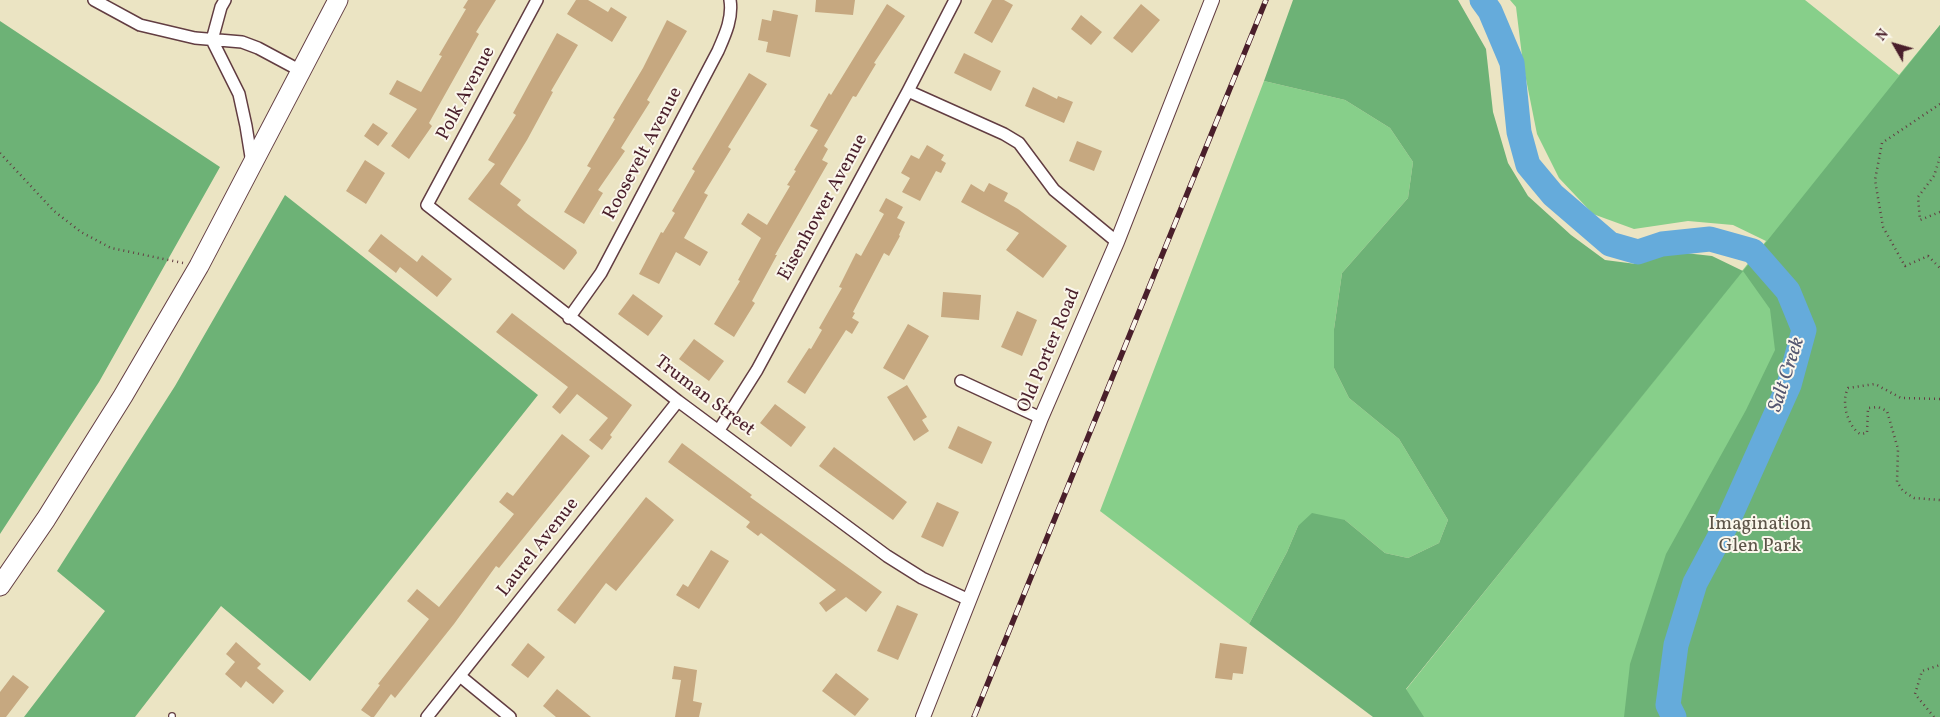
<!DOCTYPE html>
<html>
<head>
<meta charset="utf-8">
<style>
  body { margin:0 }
  #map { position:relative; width:1940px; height:717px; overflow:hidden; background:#ebe4c3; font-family:Vollkorn,serif }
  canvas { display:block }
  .north { position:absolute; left:1870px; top:20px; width:50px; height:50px; -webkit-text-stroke:4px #fbf7ec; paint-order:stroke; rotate:308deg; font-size:14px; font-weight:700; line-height:20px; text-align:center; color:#4a1f2b }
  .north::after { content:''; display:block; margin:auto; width:18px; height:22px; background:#4a1f2b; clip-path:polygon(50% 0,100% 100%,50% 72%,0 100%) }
</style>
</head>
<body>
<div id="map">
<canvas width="1940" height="717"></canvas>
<div class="north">N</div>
</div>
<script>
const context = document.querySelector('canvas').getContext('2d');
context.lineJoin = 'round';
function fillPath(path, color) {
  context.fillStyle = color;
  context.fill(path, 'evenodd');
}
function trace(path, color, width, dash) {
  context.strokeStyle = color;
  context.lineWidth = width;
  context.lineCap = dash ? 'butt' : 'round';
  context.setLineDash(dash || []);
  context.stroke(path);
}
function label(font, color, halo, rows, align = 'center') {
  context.font = font + ' Vollkorn,serif';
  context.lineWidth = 4;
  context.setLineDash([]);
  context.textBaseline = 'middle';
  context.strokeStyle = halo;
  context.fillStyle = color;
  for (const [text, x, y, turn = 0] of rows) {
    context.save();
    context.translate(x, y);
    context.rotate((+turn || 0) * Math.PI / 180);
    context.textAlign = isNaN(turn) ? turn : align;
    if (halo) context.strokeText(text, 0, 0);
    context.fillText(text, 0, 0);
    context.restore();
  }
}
fillPath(new Path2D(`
  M1510,0H1805L1899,75L1940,25V717H1384L1766,241L1733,225L1688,221L1634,229L1593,214L1559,178L1537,134L1523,64L1516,7Z
  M1264,81L1345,100L1390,128L1413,162L1408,198L1342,273L1334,329V368L1349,398L1399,439L1448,520L1439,543L1408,558L1385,553L1345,520L1298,526L1287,552L1249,624L1100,511Z`), '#87cf8a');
fillPath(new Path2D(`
  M1293,0H1458L1486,49L1493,112L1508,163L1528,196L1571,235L1605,260L1636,264L1676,252L1712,256L1743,271L1940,25V717H1624L1630,664L1666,554L1746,410L1775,350L1770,309L1743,271L1406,689L1424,717H1373L1249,624L1287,552L1298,526L1312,513L1345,520L1385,553L1408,558L1439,543L1448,520L1399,439L1349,398L1334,368V329L1342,273L1408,198L1413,162L1390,128L1345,100L1264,81Z
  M0,21L220,167L99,382L0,534Z
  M285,195L538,395L310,681L221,606L135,717H24L105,611L57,571L175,386Z`), '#6db276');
trace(new Path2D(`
  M1482,0L1490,11L1512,63L1519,132L1528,165L1553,195L1610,244L1638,252L1662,244L1710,239L1753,251L1788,291L1804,330L1789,385L1727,523L1695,583L1676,645L1668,705L1674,717`), '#65abdb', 25);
fillPath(new Path2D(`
  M468,0H496L476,32L479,34L429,123L432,126L409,159L391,146L417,109L389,94L397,80L421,92L442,56L439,55L466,9L463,8Z
  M576,0H588L608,12L611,7L627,17L612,42L567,14Z
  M816,0H855L853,15L815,12Z
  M992,0H1004L1013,5L992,43L974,33Z
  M887,4L905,16L874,63L876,64L856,97L853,96L824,146L828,149L822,160L828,163L775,255H777L752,301L755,303L734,337L714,324L740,281L738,280L761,238L741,224L748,213L767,225L790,186L787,185L796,171L794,170L818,130L810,126L829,93L831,95Z
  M1141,4L1160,20L1132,53L1113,38Z
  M773,10L798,15L790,57L766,52L768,42L758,40L762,19L771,21Z
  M1081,15L1102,32L1091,45L1071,29Z
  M667,20L687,31L647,100L650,102L621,148L625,151L598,190L603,193L584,224L564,212L591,168L587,166L615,119L613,118L643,68Z
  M557,33L578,45L551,91L553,92L527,140L500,184L521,200L517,205L525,212L576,250L577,253L564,270L468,199L495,164L488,160L516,115L513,113Z
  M964,53L1001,71L991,91L954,73Z
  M749,73L767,84L728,147L731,149L704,193L708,195L684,238L708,252L700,266L676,252L659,284L639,274L661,232L663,233L675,213L672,211L695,171L692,169Z
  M1033,87L1057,99L1058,96L1073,102L1064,123L1025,106Z
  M373,123L388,133L378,146L364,136Z
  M1077,141L1102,151L1094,171L1069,161Z
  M927,145L944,155L941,160L946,163L941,173L936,171L920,201L902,192L910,178L901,173L911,155L919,159Z
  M365,160L385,173L366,204L346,191Z
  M989,183L1008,193L1004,201L1018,209L1067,246L1043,278L1006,250L1019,233L961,202L971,184L984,192Z
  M886,198L903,207L897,218L905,222L899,235L900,236L889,256L884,253L853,312L855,313L852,318L859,322L852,334L846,330L805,394L787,382L809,348L811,349L822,330L819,328L842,288L839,287L856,253L861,256L884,214L879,211Z
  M381,234L417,262L422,255L452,279L437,297L400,267L396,273L368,251Z
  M943,292L981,295L979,320L941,317Z
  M633,294L663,316L648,336L618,314Z
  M1017,311L1037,320L1022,356L1001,347Z
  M512,313L632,405L610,435L612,437L602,450L589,440L608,418L577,394L560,414L552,407L568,387L496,332Z
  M908,324L929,336L904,380L883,368Z
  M694,339L724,361L709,381L679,359Z
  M907,385L927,417L922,420L929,431L914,441L887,397Z
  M775,404L806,427L791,447L760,423Z
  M958,426L992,442L982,464L948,448Z
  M562,434L590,456L499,568L496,566L454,624L395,698L391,694L374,717H371L361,710L380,685L378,684L429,619L407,601L417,589L439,607L514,514L499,502L507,492L513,496Z
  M682,443L752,495L750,497L882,592L866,612L846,597L826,612L819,603L836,590L761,533L758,536L746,527L750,522L668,462Z
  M834,447L907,502L893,520L819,466Z
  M646,497L674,520L616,591L606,583L575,624L557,610Z
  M937,502L959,512L943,547L921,537Z
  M711,550L729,561L699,609L676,595L683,584L688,587Z
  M897,605L918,614L898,660L877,651Z
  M236,642L261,664L257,668L284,691L273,704L246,681L241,688L225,674L235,662L226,654Z
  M528,643L545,657L528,678L511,665Z
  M1220,643L1247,647L1243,674L1233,673L1232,680L1215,678Z
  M674,666L697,670L693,701L702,703L699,717H675L681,680L672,679Z
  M836,673L869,699L855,716L822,691Z
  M13,675L29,687L6,717H0V692Z
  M557,689L591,717H556L543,706Z`), '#c6a880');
const service = new Path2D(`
  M172,717V716`);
const minor = new Path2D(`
  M94,0L140,25L195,38L242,42L258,48L301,71
  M225,0L221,7L212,40L239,94L246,126L252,163
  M537,0L427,205L678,401L887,556L922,578L969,600
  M908,91L1004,134L1019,143L1054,190L1117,242
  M569,318L601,273L718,51C725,35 733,18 730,0
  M961,381L1041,418
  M719,430L757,370L908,91L955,0
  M460,676L510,717
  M427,717L678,401`);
const tertiary = new Path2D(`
  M923,717L1041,418L1117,242L1212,0`);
const primary = new Path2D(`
  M0,586L46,519L123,396L199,266L338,0`);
trace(service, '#623d42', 8);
trace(minor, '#623d42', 14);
trace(tertiary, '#623d42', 16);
trace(primary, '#623d42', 21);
trace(new Path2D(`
  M1940,104L1882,143L1875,180L1883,227L1905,266L1928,256L1940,268
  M0,153L54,211L81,232L111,248L183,263
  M1940,157L1934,176L1918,197L1920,220L1940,212
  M1940,399L1901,398L1875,384L1848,388C1841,402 1847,425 1860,434L1867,433L1868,408L1878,407L1887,411L1898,449L1897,482L1903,491L1914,498L1940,500
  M1934,717L1915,694L1922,671L1940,665`), '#623d42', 2.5, [1, 4]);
trace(service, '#fff', 5.5);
trace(minor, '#fff', 11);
trace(tertiary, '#fff', 14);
trace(primary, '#fff', 19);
const rail = new Path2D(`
  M974,717L1266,0`);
trace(rail, '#4a1f2b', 5.5);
trace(rail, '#fbf7ec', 4, [11]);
label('19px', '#4a1f2b', '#fbf7ec', [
  ["Polk Avenue",467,94,-62],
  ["Roosevelt Avenue",644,154,-62],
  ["Eisenhower Avenue",824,208,-61],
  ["Old Porter Road",1050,351,-67],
  ["Truman Street",704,397,37],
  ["Laurel Avenue",539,548,-52]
]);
label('19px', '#5c5448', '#fbf7ec', [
  ["Imagination",1760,526],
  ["Glen Park",1760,548]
]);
label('italic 20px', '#555771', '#fbf7ec', [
  ["Salt Creek",1788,375,-72]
]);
</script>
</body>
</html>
